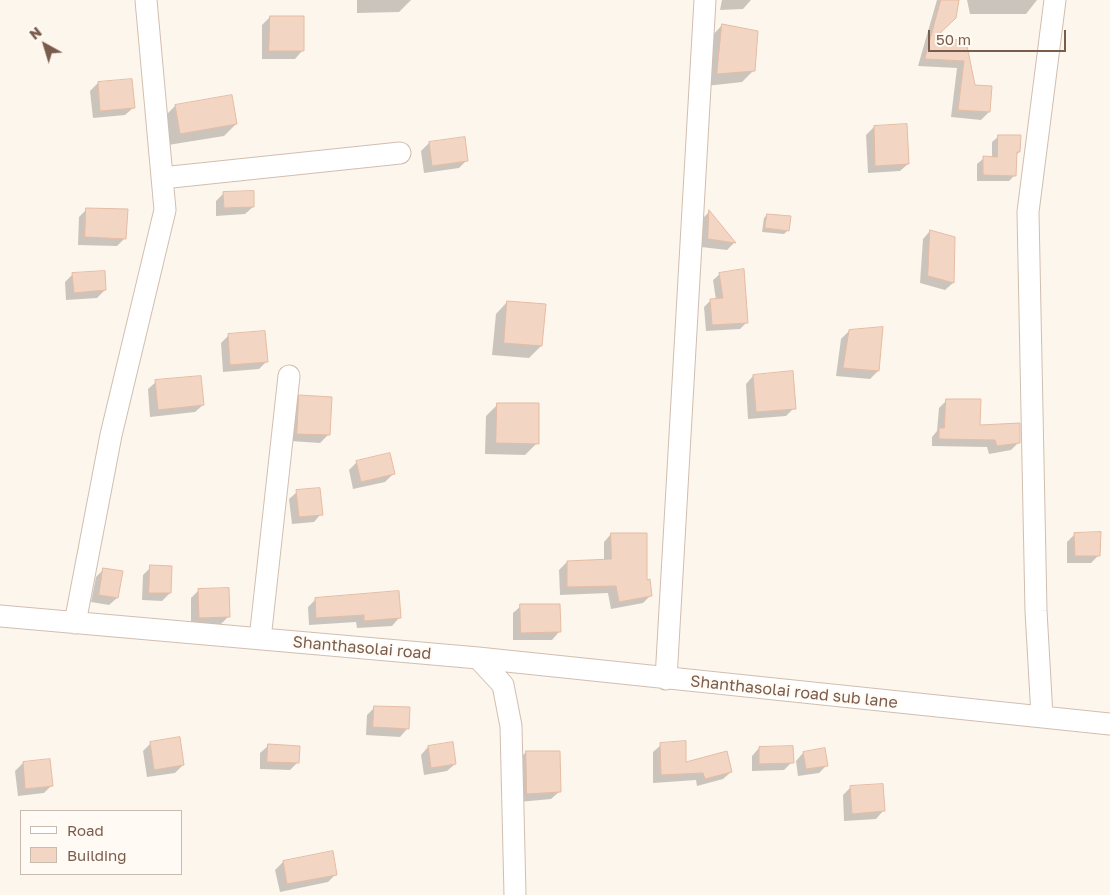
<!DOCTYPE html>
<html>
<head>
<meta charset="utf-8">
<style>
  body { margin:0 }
  #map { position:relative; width:1110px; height:895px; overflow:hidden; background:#fdf6ec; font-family:"Golos Text",sans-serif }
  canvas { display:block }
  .legend { position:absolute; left:20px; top:810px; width:162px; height:65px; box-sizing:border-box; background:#fffaf3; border:1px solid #cabbb1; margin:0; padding:6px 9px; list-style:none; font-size:15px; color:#7a5c4d }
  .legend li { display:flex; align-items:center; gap:10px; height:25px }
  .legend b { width:25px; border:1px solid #cabbb1 }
  .north { position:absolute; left:20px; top:20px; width:50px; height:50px; -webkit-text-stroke:4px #fffaf3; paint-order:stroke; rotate:321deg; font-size:14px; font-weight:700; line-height:20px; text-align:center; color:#7a5c4d }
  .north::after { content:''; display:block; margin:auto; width:18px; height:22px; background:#7a5c4d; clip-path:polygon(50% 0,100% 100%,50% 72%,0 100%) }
  .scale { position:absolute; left:928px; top:30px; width:138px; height:22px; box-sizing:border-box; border:2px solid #7a5c4d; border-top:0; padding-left:6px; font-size:15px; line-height:18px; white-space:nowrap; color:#7a5c4d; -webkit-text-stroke:4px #fffaf3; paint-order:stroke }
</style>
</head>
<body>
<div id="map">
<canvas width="1110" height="895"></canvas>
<ul class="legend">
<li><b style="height:6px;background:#fff"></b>Road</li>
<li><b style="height:14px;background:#f3d5c3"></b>Building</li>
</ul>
<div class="north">N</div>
<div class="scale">50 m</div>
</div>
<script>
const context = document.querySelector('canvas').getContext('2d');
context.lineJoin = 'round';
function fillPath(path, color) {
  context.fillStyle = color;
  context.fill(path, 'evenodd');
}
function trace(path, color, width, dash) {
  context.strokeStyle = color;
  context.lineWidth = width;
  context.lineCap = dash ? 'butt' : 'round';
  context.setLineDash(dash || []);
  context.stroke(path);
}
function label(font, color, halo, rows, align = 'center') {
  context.font = font + ' "Golos Text",sans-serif';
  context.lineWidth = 4;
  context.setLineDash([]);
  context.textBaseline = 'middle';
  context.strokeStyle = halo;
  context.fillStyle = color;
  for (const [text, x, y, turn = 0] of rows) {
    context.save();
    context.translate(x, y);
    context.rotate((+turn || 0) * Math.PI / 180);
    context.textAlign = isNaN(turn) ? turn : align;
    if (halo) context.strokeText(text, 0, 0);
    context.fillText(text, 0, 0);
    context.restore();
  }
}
fillPath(new Path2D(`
  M357,0H411L399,12L357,13Z
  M722,0H751L743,9L720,10Z
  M937,0H957L934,38L965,42L974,87L989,112L981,120L951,117L957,68L918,66Z
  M967,0H1037L1026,14H970Z
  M270,17L302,51L295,59H262V25Z
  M722,25L754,70L742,82L706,86L711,37Z
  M131,80L133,108L125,115L93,118L90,91L98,83Z
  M175,106L236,124L224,136L168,145L163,118Z
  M874,127L908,164L900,171L868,173L866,135Z
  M999,136L1019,152L1016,155L1015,175L1009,181H977V164L984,158H992V142Z
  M429,143L467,160L459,168L424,173L421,151Z
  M224,193L253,207L245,214L216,216V201Z
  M87,209L125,238L117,246L78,245L79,217Z
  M709,212L734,243L727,250L701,247L702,219Z
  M767,215L788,230L784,234L762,232L764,218Z
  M930,231L953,238V283L945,290L920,283L923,239Z
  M73,274L105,290L97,298L66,300L65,282Z
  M720,274L746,323L740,329L706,331L704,307L711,300H716L713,280Z
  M507,302L541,346L529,358L492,355L496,314Z
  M849,331L878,371L870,379L836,376L841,339Z
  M229,335L266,362L259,369L223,372L221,343Z
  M753,376L794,408L786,416L748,419L746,384Z
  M156,382L203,405L195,412L150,417L148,389Z
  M300,396L328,435L320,443L290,441L292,404Z
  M947,400L979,427L1019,442L1011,450L989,454L987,447L932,446V437L937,431L939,408Z
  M498,404L537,443L525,455L485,454L486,416Z
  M357,462L393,474L385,482L353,489L349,470Z
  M297,492L321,514L314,522L292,524L289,499Z
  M611,534L645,581L651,595L643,603L611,609L608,593L560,595L559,570L567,562L604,561V542Z
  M1075,534L1099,555L1091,563H1067V542Z
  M151,567L170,593L162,601L142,600L143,575Z
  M104,569L117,598L109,605L91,602L96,577Z
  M199,590L228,617L221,624L191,625V598Z
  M315,600L399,618L392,626L357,628L356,622L309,625L308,607Z
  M521,606L559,632L552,640H513V613Z
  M375,707L407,729L400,737L366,735L367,715Z
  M151,743L183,765L175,773L147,777L143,751Z
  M661,745L685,763L731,772L723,779L697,786L696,780L653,783V752Z
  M268,746L298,762L290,770L260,769V753Z
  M428,747L455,764L447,771L424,775L421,755Z
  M759,748L792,762L784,770L752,771V756Z
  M526,752L559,792L551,799L519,802L518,760Z
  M803,753L827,765L819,773L798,776L796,761Z
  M23,763L52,785L44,793L18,796L15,771Z
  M851,787L883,811L876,819L844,821L843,795Z
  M283,862L336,874L328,882L280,892L275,870Z`), '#0003');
const building = new Path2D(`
  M941,0H959L956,18L936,37L966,41L975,85L992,86L990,112L958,110L964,61L925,59Z
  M270,16H304V51H269Z
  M722,24L758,31L755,71L717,74Z
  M132,79L135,108L100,111L98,82Z
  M232,95L237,124L180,134L175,105Z
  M907,124L909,164L875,166L874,126Z
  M998,135H1021L1020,152H1017L1016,176L983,175V156L997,157Z
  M465,137L468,161L432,166L429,142Z
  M254,191V207L224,208L223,192Z
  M86,208L128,209L126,239L85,237Z
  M709,210L736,243L708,239Z
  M767,214L791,216L789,231L765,228Z
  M930,230L955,237L954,283L928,276Z
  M744,269L748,323L712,325L710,299L723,298L719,273Z
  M105,271L106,290L74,293L72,273Z
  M507,301L546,304L542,346L504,343Z
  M883,327L879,371L843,368L849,330Z
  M265,331L268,362L230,365L228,334Z
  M793,371L796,409L756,412L753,375Z
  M201,376L204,405L158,410L155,380Z
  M299,395L332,397L330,435L297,434Z
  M946,399H981L980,425L1020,423V443L997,446L995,440L939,439V428H944Z
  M497,403H539V444L496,443Z
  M390,453L395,474L361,482L356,461Z
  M320,488L323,515L299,517L296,490Z
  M1101,532L1100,556H1075L1074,533Z
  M611,533H647V580L650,579L652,596L619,602L616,586L567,587V561L611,559Z
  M150,565L172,566L171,593H149Z
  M103,568L123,571L118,598L99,595Z
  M229,588L230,617L199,618L198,589Z
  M399,591L401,618L364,621V615L316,618L315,598Z
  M520,604H560L561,632L521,633Z
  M374,706L410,707L409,729L373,727Z
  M180,737L184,765L154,770L150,742Z
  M686,741V762L727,751L732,772L705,779L703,773L661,775L660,743Z
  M453,742L456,764L431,768L428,746Z
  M268,744L300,746L299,763L267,762Z
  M793,746L794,763L759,764V747Z
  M825,748L828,766L806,769L803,752Z
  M526,751H560L561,792L527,794Z
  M50,759L53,786L25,789L23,762Z
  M883,784L885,811L852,814L850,786Z
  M333,851L337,875L287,884L283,861Z`);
fillPath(building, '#f3d5c3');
trace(building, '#e6bba3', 1);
const minor = new Path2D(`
  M162,178L400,153
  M0,616L478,658L503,685L511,726L515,895
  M75,623L111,435L165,210L146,0
  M260,639L289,376
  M478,658L1110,724
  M666,679L705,0
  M1042,716L1036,611L1028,212L1055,0`);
trace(minor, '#d1beb0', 23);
trace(minor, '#fff', 21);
label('16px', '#7a5c4d', '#fffaf3', [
  ["Shanthasolai road",362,648,5],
  ["Shanthasolai road sub lane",794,692,6]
]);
</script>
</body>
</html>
